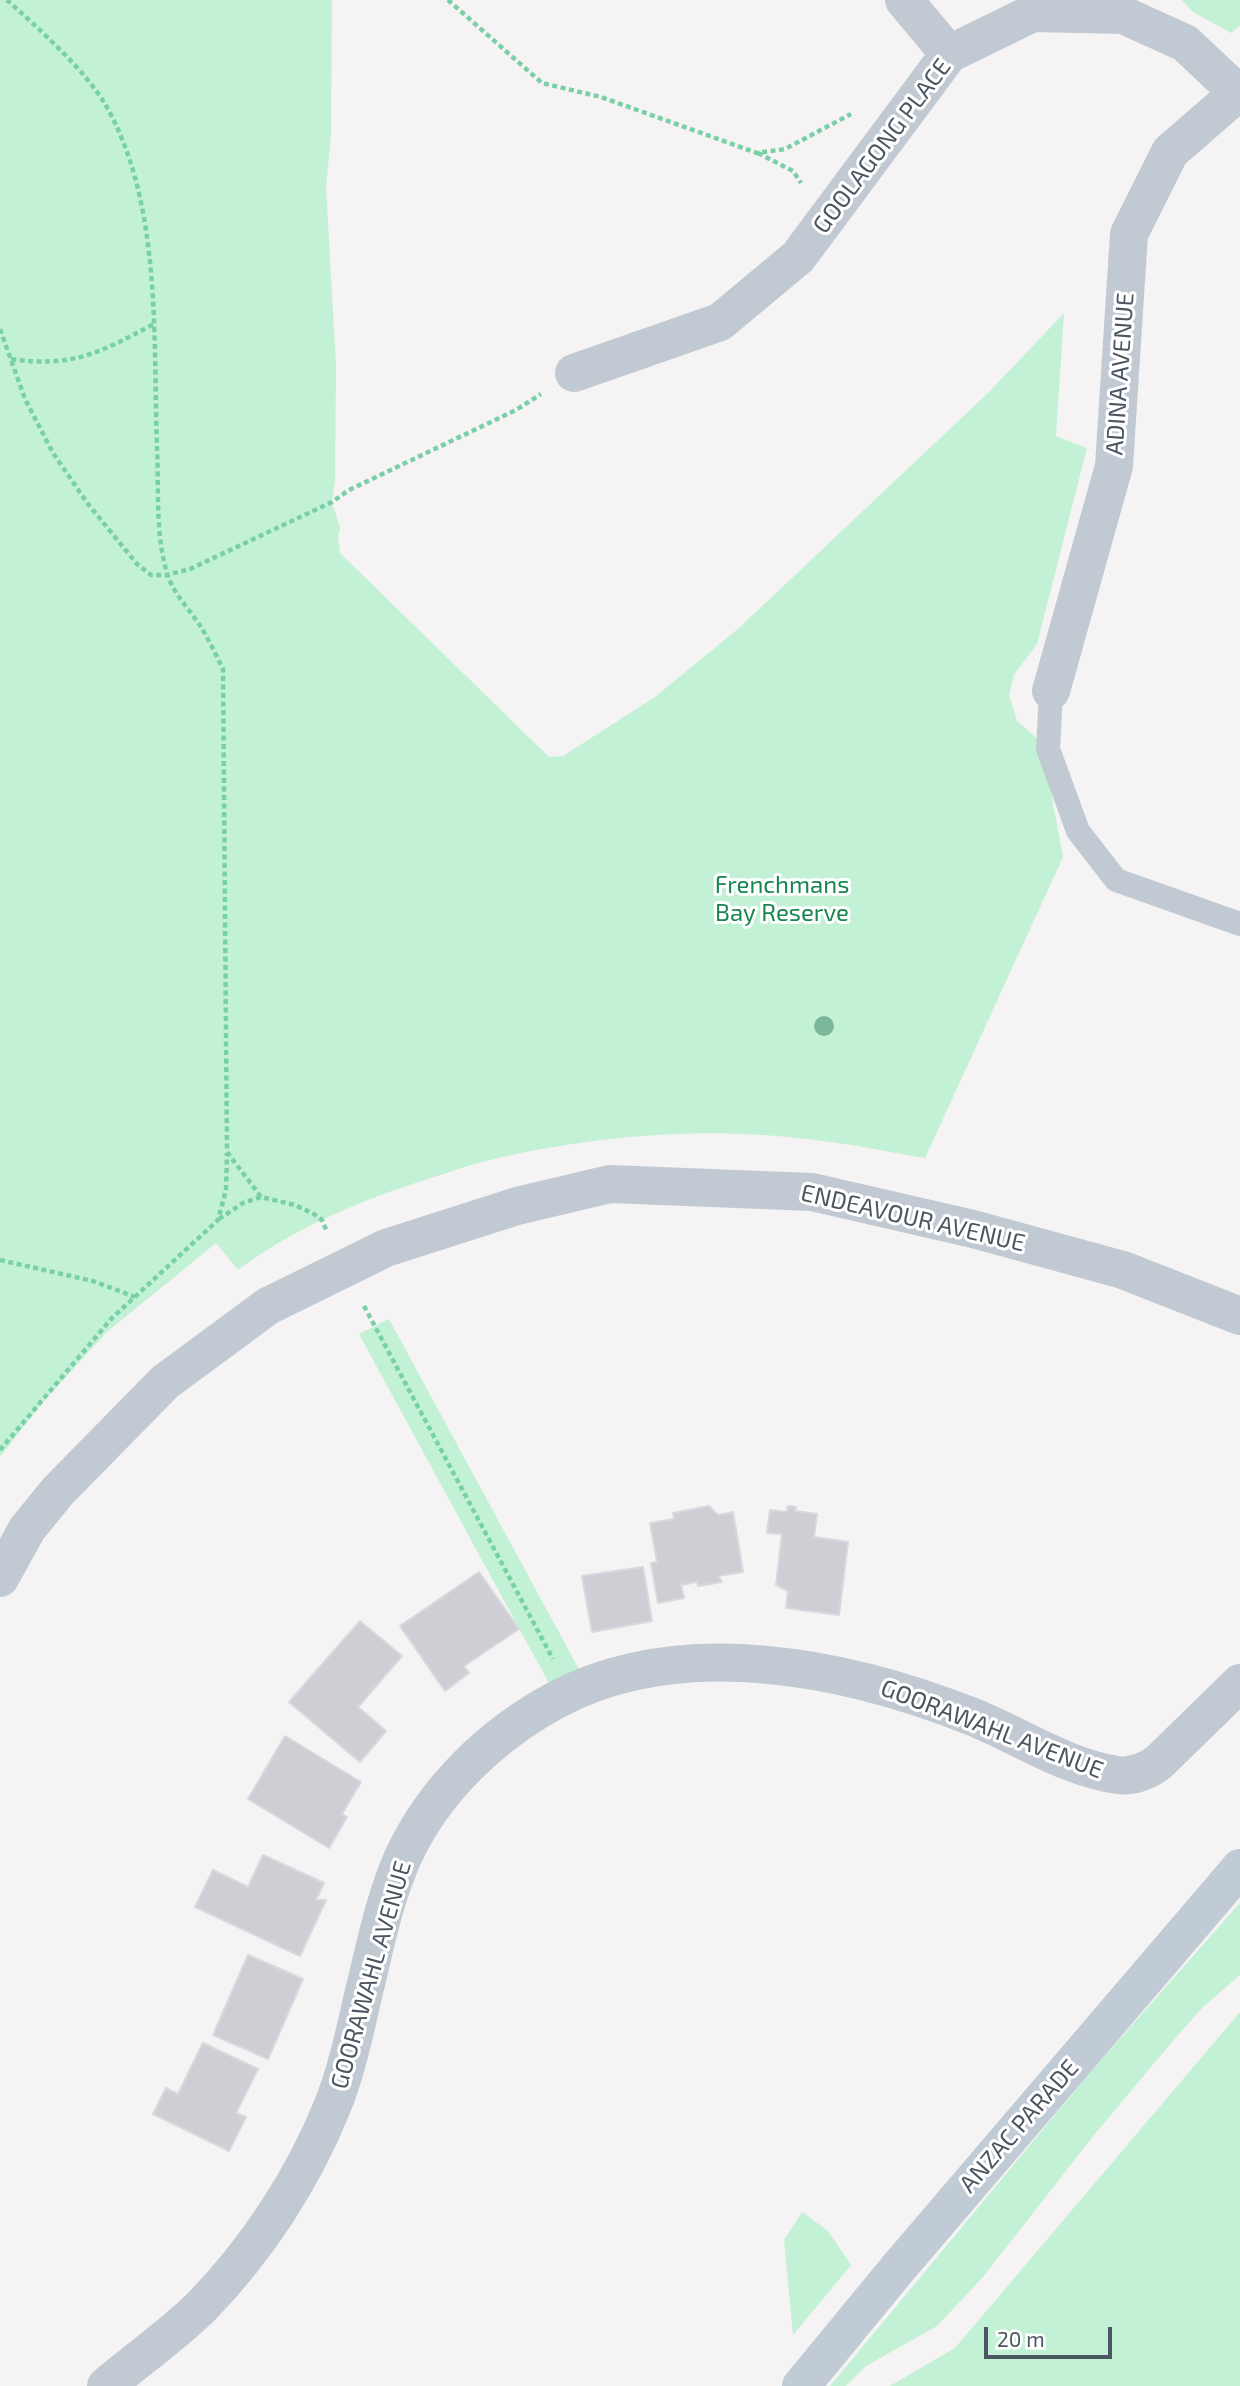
<!DOCTYPE html>
<html>
<head>
<meta charset="utf-8">
<style>
  body { margin:0 }
  #map { position:relative; width:1240px; height:2386px; overflow:hidden; background:#f5f3f3; font-family:"Exo 2",sans-serif }
  canvas { display:block }
  .scale { position:absolute; left:984px; top:2327px; width:128px; height:32px; box-sizing:border-box; border:4px solid #4a5661; border-top:0; padding-left:9px; font-size:21px; line-height:24px; white-space:nowrap; color:#4a5661; -webkit-text-stroke:5px #fff; paint-order:stroke }
</style>
</head>
<body>
<div id="map">
<canvas width="1240" height="2386"></canvas>
<div class="scale">20 m</div>
</div>
<script>
const context = document.querySelector('canvas').getContext('2d');
context.lineJoin = 'round';
function fillPath(path, color) {
  context.fillStyle = color;
  context.fill(path, 'evenodd');
}
function trace(path, color, width, dash) {
  context.strokeStyle = color;
  context.lineWidth = width;
  context.lineCap = dash ? 'butt' : 'round';
  context.setLineDash(dash || []);
  context.stroke(path);
}
function label(font, color, halo, rows, align = 'center') {
  context.font = font + ' "Exo 2",sans-serif';
  context.lineWidth = 6;
  context.setLineDash([]);
  context.textBaseline = 'middle';
  context.strokeStyle = halo;
  context.fillStyle = color;
  for (const [text, x, y, turn = 0] of rows) {
    context.save();
    context.translate(x, y);
    context.rotate((+turn || 0) * Math.PI / 180);
    context.textAlign = isNaN(turn) ? turn : align;
    if (halo) context.strokeText(text, 0, 0);
    context.fillText(text, 0, 0);
    context.restore();
  }
}
fillPath(new Path2D(`
  M0,0H332L331,135L326,188L336,366L335,480L332,502L340,528L338,537L340,553L549,757L563,756L655,697L739,628L989,392L1064,313L1056,436L1087,448L1037,644L1014,675L1009,695L1017,721L1042,743L1063,857L925,1158C888,1152 852,1144 815,1140C708,1126 598,1135 494,1159C471,1164 450,1172 428,1179C361,1200 294,1228 238,1270L216,1243L107,1332L42,1403L0,1457Z
  M1182,0H1240V26L1231,33L1193,12Z
  M389,1319L581,1673L551,1687L359,1334Z
  M1240,1903V1975L1203,2007L1177,2036L1094,2135L983,2277L937,2326L866,2366L846,2386H830L1094,2068Z
  M1240,2012V2386H890L955,2348Z
  M802,2212L828,2231L851,2265L793,2335L784,2240Z`), '#c3f1d5');
const building = new Path2D(`
  M709,1506L718,1515L733,1512L743,1572L718,1576L722,1582L698,1586L697,1582L681,1585L684,1598L658,1603L651,1563L657,1562L650,1523L674,1519L673,1513Z
  M788,1506L796,1507L795,1511L817,1514L814,1537L848,1542L839,1615L786,1608L788,1591L776,1585L782,1534L767,1533L770,1510L787,1512Z
  M643,1567L652,1621L592,1632L582,1576Z
  M479,1572L519,1629L464,1666L469,1673L445,1691L400,1626Z
  M360,1621L402,1656L358,1707L386,1731L360,1762L289,1702Z
  M285,1736L361,1782L342,1814L347,1817L329,1848L248,1799Z
  M263,1855L324,1883L316,1900H326L300,1956L195,1907L213,1870L248,1887Z
  M248,1955L303,1979L268,2059L213,2035Z
  M203,2043L258,2069L236,2113L246,2117L229,2151L153,2114L166,2088L178,2094Z`);
fillPath(building, '#cdcfd5');
trace(building, '#d7d9de', 2);
trace(new Path2D(`
  M7,0C37,27 85,70 105,104C162,202 153,337 157,447C159,488 155,534 167,573C172,592 190,610 201,627C209,640 216,655 223,669L227,1152L261,1197L295,1205L314,1214L322,1220L327,1232
  M448,0L542,83L601,97L757,153L785,149L851,114
  M758,153L793,171L801,183
  M0,329L25,399L53,453L88,504L137,564L151,575H167L190,569L332,502L349,490L516,410L541,394
  M11,359C73,368 101,352 154,324
  M219,1219L243,1203L261,1197
  M0,1260L93,1281L135,1297
  M364,1306L553,1659
  M0,1450L112,1318L218,1220L226,1190L227,1153`), '#7ad0a6', 4.5, [5, 3.5]);
trace(new Path2D(`
  M1051,691L1048,749L1078,831L1116,880L1240,924`), '#c1cad2', 24);
trace(new Path2D(`
  M904,0L949,54
  M574,373L720,322L798,257L949,54L1033,13L1123,15L1185,43L1238,93
  M1051,691L1114,466L1129,234L1170,152L1240,91
  M0,1578L27,1529L58,1491L165,1382L268,1306L386,1248L517,1206L610,1184L812,1192L973,1229L1123,1270L1240,1316
  M106,2386C138,2359 174,2334 203,2305C257,2249 303,2179 332,2107C346,2073 354,2035 362,2000C374,1952 383,1902 403,1857C434,1790 491,1735 556,1700C682,1633 847,1667 973,1717C1020,1736 1067,1768 1118,1775C1132,1777 1148,1771 1159,1762L1240,1683`), '#c1cad2', 38);
trace(new Path2D(`
  M801,2386L899,2267L1240,1868`), '#c1cbd6', 38);
context.fillStyle = '#7bb799';
for (const [x, y] of [
  [824,1026]
]) {
  context.beginPath();
  context.arc(x, y, 10, 0, 2 * Math.PI);
  context.fill();
}
label('24px', '#4a5661', '#fff', [
  ["GOOLAGONG PLACE",882,146,-53],
  ["ADINA AVENUE",1120,374,-86],
  ["ENDEAVOUR AVENUE",913,1218,13],
  ["GOORAWAHL AVENUE",992,1729,21],
  ["GOORAWAHL AVENUE",371,1975,-74],
  ["ANZAC PARADE",1019,2126,-49]
]);
label('24px', '#17864f', '#fff', [
  ["Frenchmans",782,885],
  ["Bay Reserve",782,913]
]);
</script>
</body>
</html>
